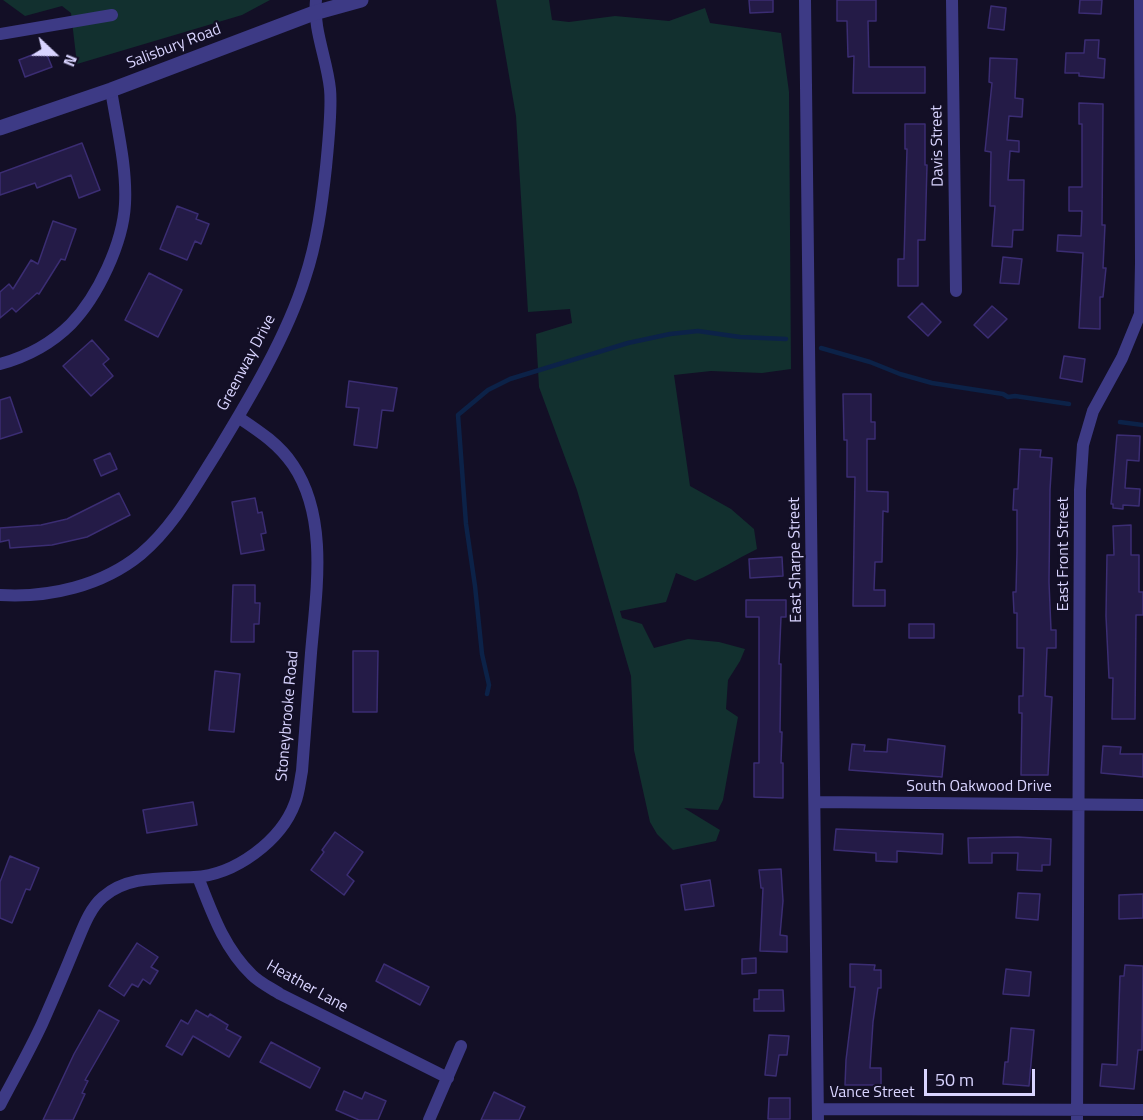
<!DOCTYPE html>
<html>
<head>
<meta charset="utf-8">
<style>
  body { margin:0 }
  #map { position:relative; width:1143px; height:1120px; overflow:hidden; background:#130f26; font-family:"Titillium Web",sans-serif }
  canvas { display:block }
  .north { position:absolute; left:24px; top:24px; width:60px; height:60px; -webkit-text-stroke:4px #130f26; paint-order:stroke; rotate:112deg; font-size:16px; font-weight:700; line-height:24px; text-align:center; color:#d9d4ff }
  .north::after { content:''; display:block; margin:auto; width:21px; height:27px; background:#d9d4ff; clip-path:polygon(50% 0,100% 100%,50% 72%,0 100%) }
  .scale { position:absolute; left:924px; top:1069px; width:111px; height:27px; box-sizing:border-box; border:3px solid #d9d4ff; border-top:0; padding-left:8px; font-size:18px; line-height:21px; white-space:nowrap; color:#d9d4ff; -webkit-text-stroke:4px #130f26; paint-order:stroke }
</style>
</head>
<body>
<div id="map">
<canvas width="1143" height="1120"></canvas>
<div class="north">N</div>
<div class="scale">50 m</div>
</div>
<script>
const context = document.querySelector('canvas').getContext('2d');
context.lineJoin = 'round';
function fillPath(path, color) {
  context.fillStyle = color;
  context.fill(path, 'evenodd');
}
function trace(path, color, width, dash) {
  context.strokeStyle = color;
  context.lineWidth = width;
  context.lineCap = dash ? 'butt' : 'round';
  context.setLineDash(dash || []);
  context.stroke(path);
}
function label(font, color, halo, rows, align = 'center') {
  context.font = font + ' "Titillium Web",sans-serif';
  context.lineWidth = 4.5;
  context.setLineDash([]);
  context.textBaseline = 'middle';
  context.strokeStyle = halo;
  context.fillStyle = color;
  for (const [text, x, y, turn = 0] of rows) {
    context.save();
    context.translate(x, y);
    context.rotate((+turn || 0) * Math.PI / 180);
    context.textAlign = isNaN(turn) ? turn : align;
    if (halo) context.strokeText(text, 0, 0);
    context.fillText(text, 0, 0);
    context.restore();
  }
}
fillPath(new Path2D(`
  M3,0H270L242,15L77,64L71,13L62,6L25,16Z
  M496,0H549L552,20L569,22L615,16L669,21L705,8L710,23L781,33L789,92L791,369L762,373L711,371L674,375L690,486L731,509L754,529L757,549C736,559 717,572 695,581L676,573L666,602L620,611L622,618L642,624L654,648L688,639L719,642L745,649L740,661L728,680L726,709L738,717L723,800L718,810L684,808L720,830L716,841L673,850L657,834L650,822L634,750L631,676L577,490L539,387L536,334L572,323L570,309L528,312L516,116Z`), '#12302f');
trace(new Path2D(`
  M821,348L870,362L900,374L932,383L1003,394L1008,397L1015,396L1069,404
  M1120,422L1143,425
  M487,694L489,685L482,654L475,586L466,524L458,415L488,390L510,379L628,343L670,334L698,331L740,337L786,339`), '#0c2248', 4.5);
const building = new Path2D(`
  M749,0H773V12L750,13Z
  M837,0H876V21H868L869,67H925V93H853L854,56L848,57L847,21H837Z
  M1080,0H1102L1101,14L1079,13Z
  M991,6L1006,8L1004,30L988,28Z
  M1085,40H1099L1098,58L1105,59L1104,78L1079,76V73H1065L1066,53H1084Z
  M45,50L52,67L25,77L19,60Z
  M990,58L1017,59L1015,98L1023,99L1022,117L1009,116L1007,140L1019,141V152L1010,151L1008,180H1024L1023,230H1013L1012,247L992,246L995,206H990L991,152L985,151L992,83L989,82Z
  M1079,103L1103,104L1102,225H1105L1103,268H1106L1103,297H1100V329L1079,328L1083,253L1057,251L1058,235L1081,236L1082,211H1069V187H1082V124H1079Z
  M905,124H925V165H927L925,240H918V286H898V259H904L907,149H905Z
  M82,143L100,190L79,198L71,175L37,188L35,183L0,195V173Z
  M177,206L198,214L196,219L209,224L201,244L195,241L187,260L160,249Z
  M53,221L76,229L65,260L61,259L39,294L37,293L16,312L12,308L0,318V292L9,284L13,289L31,260L38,264Z
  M1003,257L1022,259L1019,284L1000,283Z
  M149,273L182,290L158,337L125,320Z
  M922,303L941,322L928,336L908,317Z
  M992,306L1007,319L988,338L974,325Z
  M92,340L109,359L103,364L113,376L91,396L63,366Z
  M1064,356L1085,359L1082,382L1060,378Z
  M349,381L397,388L393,411L382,410L377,448L354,445L359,408L346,407Z
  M843,394H871V422H875V439H867V491L888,492V512L883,511L882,562H875L874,590H885V606H853L855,477H847V440H844Z
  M10,397L22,432L0,439V400Z
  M1117,435L1140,436L1139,461L1127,460L1125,488L1140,489L1139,506L1123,505V509L1113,508V504H1111Z
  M1020,449L1041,450L1040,457L1052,458L1050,490L1049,582L1051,630H1056V648H1047L1045,696L1052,697L1048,775H1021L1022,713H1019V696H1023L1024,648H1017V613H1014L1013,592H1016L1017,552V510H1013L1014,489H1018Z
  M110,453L117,469L101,476L94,460Z
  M119,493L130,515L87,537L52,545L10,548L9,540L0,542V528L41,525L67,519Z
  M255,498L258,513L262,512L266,533L261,534L264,550L241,554L232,502Z
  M1131,525V555H1139V592H1143V615H1136L1135,719H1112L1113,678H1109L1106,616L1107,555H1114L1113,526Z
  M782,557L783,576L750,578L749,559Z
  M233,585H255V603H260L259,624H254V642H231Z
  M746,600H786V617H781L779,664H781L780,732H782L781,763H783V798L754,797V763H759V617H746Z
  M909,624H934V638H909Z
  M353,651H378L377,712H353Z
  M215,671L240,674L234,732L209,730Z
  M888,739L945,746L942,777L849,770L852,744L865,745L864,751L887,752Z
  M1103,746L1121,747L1120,754H1143V777L1101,773Z
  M193,802L197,825L147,833L143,810Z
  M836,829L943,834L942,854L897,851V862L876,861V853L834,850Z
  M335,832L363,852L347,875L354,881L344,895L311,870L324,852L322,850Z
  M1018,837L1051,839L1050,865H1042V871L1017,870L1018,853H992V863H969L968,838Z
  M10,856L39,868L30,890L26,889L12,923L0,918V882Z
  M781,869L783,901L780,935L787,936V952L760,951L763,888H761L759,870Z
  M710,880L714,906L685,910L681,885Z
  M1018,893L1040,894L1038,920L1016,918Z
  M1143,894V918L1119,919V895Z
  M137,943L158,957L151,967L158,971L150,984L143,979L138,987L132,984L124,996L109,986Z
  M756,958V973L742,974V959Z
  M384,964L429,987L420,1005L376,981Z
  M850,964L875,965L874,970H881V988H878L873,1022L870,1068H881V1085H845L846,1060L855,987H850Z
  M1125,965L1143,966L1142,1050H1138L1134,1089L1100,1086L1102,1064L1117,1065L1120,976H1124Z
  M1006,969L1031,972L1029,996L1003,994Z
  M759,990H783L784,1011H754V999H759Z
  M99,1010L119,1021L85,1080L88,1081L82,1093L85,1094L73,1120H43L74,1054Z
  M196,1010L208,1017L210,1014L228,1025L226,1029L241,1037L229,1057L193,1036L182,1055L166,1046L181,1020L188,1024Z
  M1011,1028L1034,1030L1029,1086L1003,1084L1005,1062H1008Z
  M769,1035L789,1036L787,1055H779L776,1076L765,1075Z
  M271,1042L320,1068L310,1088L260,1062Z
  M344,1091L362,1099L365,1092L386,1101L378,1120H359L336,1110Z
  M494,1092L525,1107L519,1120H481Z
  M769,1098H790V1119H768Z`);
fillPath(building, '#241b47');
trace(building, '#3b2d73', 1.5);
trace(new Path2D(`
  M805,0L818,1120
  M952,0L956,291
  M0,34L112,15
  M0,364C26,357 52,343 71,324C98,296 123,243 125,204C127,167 117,128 111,90
  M0,595C49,598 102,586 141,554C174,526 194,488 217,452C248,401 287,336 305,278C317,242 322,204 326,167C328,146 332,109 330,89C327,59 313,30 316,0
  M815,802L1143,805
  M198,877C212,913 224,948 252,975C260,983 271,988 280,994L448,1078
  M0,1105C14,1078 29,1052 42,1024C53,999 64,974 74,949C82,931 88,910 103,897C128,875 163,879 194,877C235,875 281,841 295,803C299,793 300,781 302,771C305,732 308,692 311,653C316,593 329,518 293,465C279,444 259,431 238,417
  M818,1109L1143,1110
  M429,1120L461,1046
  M1077,1120L1080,490L1083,445L1093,411L1122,358L1140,314L1141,263L1140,0`), '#3d3a85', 12);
trace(new Path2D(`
  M0,128L111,90L314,13L361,0`), '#3d3a85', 15);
label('16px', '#d9d4ff', '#130f26', [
  ["Salisbury Road",174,47,-21],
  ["Davis Street",938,146,-91],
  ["Greenway Drive",247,363,-62],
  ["East Front Street",1064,554,-90],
  ["East Sharpe Street",796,560,-91],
  ["Stoneybrooke Road",288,716,-85],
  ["South Oakwood Drive",979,787],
  ["Heather Lane",307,987,29],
  ["Vance Street",872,1093]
]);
</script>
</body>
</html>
